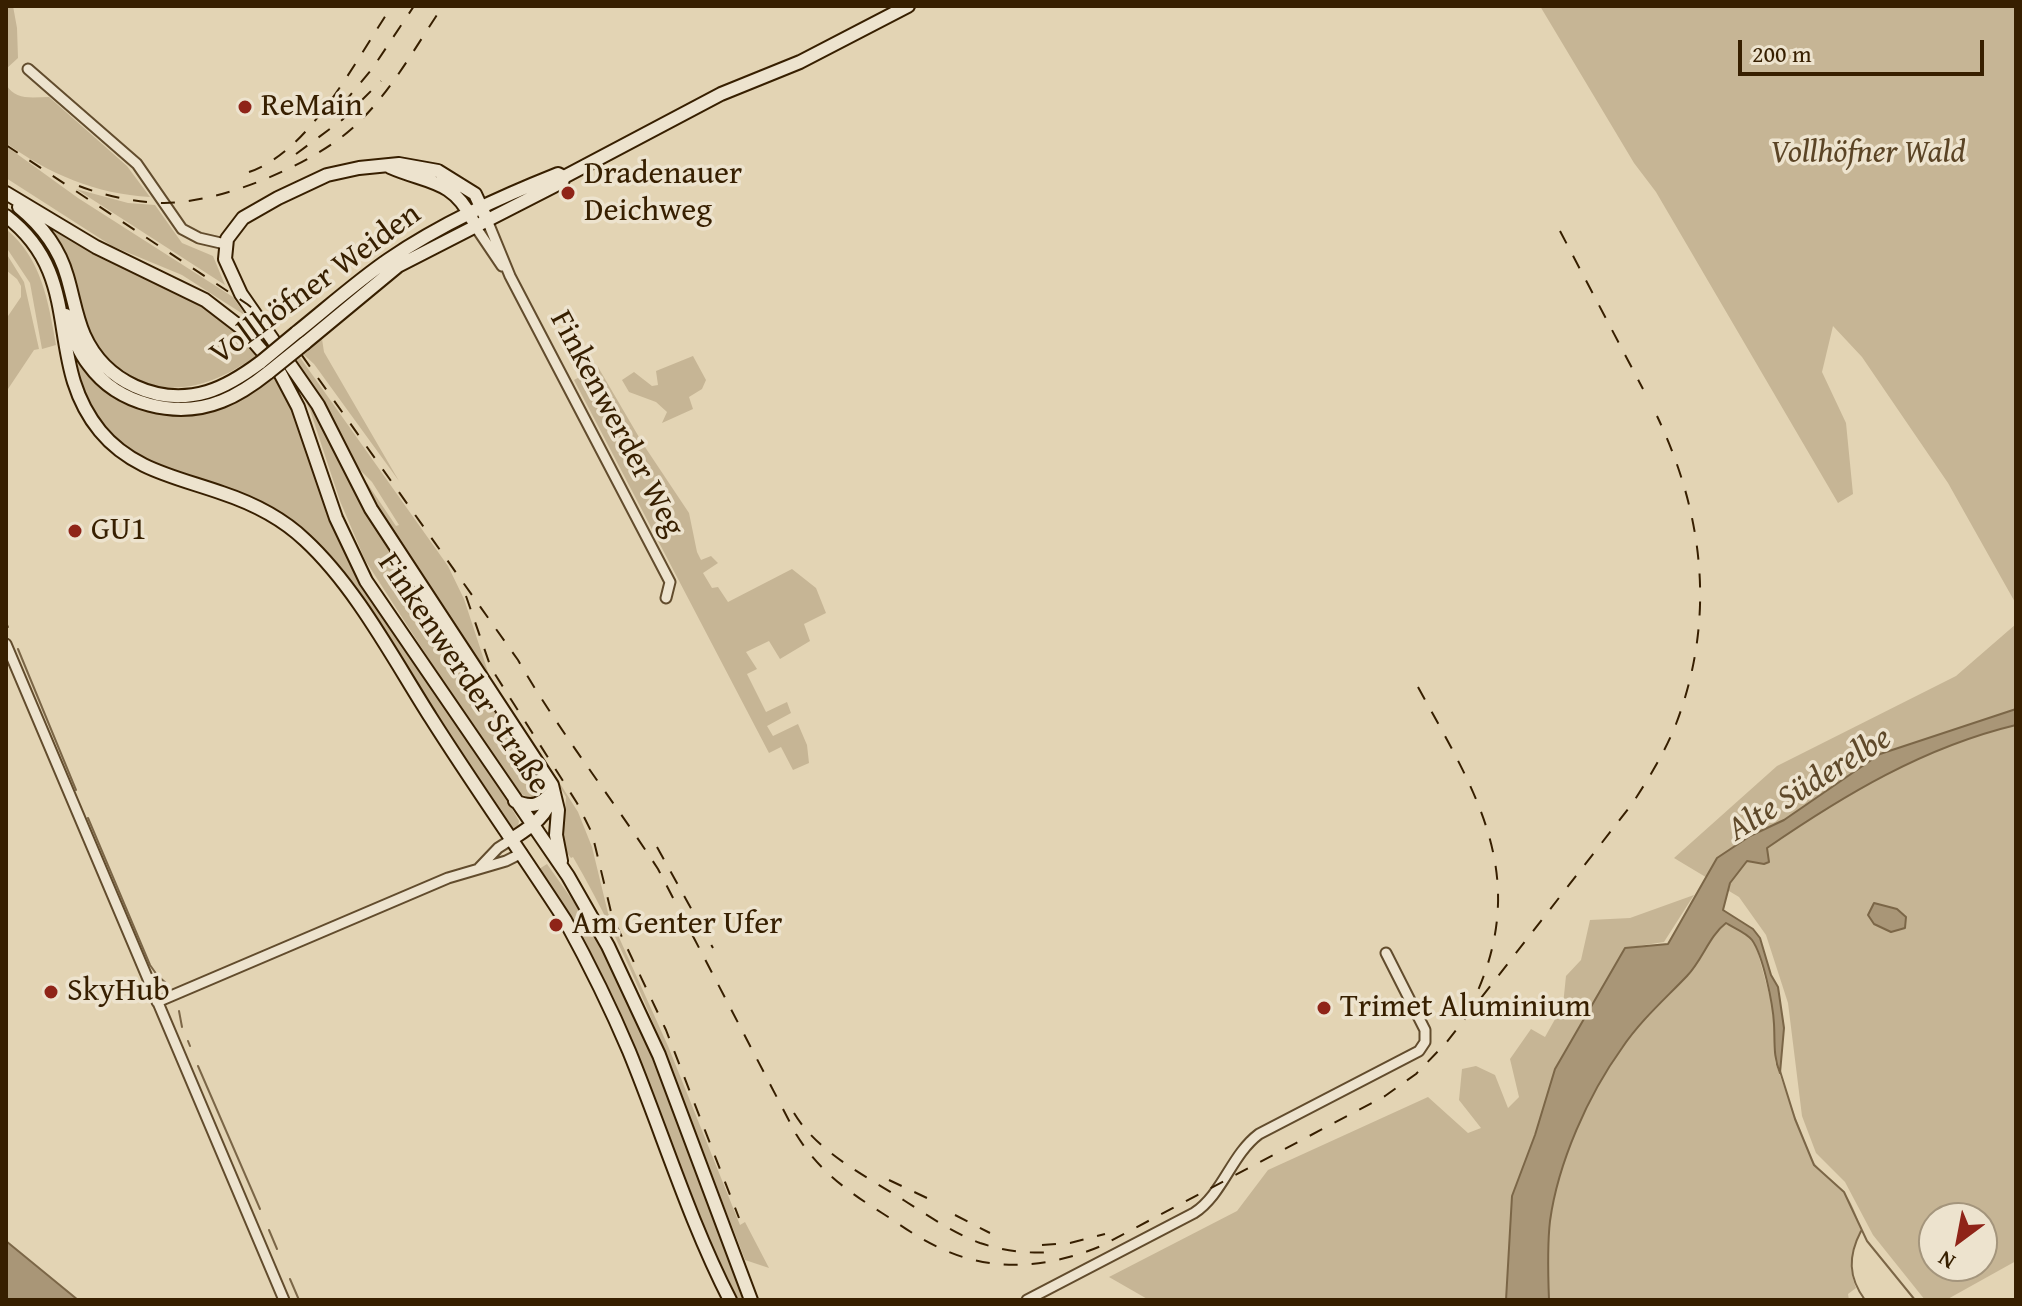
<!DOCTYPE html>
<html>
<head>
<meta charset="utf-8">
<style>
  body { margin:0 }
  #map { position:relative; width:2022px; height:1306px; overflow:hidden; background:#e3d4b4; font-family:"Gentium Book Plus",serif }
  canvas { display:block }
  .frame { position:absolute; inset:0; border:8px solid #371f00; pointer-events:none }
  .north { position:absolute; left:1918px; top:1202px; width:80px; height:80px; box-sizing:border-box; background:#ede3ce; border:2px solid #a4957c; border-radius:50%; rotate:212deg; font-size:22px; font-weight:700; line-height:32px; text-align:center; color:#371f00 }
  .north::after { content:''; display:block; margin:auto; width:28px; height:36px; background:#8f2418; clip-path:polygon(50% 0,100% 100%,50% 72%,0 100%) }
  .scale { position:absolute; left:1738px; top:40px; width:246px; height:36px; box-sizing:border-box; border:4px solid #371f00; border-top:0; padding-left:10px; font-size:24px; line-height:28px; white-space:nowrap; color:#371f00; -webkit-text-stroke:6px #ede3ce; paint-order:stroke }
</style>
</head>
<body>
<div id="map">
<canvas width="2022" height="1306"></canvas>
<div class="frame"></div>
<div class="north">N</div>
<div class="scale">200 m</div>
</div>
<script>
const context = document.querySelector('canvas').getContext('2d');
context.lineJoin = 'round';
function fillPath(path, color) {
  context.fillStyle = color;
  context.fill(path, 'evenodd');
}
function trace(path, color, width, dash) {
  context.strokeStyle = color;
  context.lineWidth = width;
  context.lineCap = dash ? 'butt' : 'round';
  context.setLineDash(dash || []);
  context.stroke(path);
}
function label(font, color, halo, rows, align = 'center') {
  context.font = font + ' "Gentium Book Plus",serif';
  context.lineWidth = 7;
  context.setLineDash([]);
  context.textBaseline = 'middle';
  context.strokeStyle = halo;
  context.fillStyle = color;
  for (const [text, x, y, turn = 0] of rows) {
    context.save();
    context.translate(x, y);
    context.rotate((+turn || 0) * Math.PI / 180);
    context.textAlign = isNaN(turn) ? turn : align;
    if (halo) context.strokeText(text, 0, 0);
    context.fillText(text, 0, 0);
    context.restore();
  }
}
fillPath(new Path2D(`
  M6,6H13L17,28L18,58L6,69Z
  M1540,6H2016V604L1948,483L1862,357L1833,326L1822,372L1846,423L1853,494L1838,503L1656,192L1634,163Z
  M6,84C15,101 32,97 49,97L127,166L150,197C96,194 49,174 6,143Z
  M6,146L78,198L233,297L246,316L182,275L112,246L6,178Z
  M76,189L128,203L155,205L182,243L213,256L225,285Z
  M41,220C86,251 139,268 186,294C213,309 239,331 260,353C222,381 175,402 130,375C116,366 104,356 95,341C80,315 80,282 66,254C60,242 50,231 41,220Z
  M6,229C42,259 48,301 56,345L42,349L30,283L6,247Z
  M6,253L24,282L39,349L34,350L6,392V319L21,297V286L17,279L6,270Z
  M322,339L324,352L399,481L314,364L303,354Z
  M299,356L448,566L464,599L490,678L381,515L367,488V483L396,526L399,525L372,482L353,463L317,393L294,361Z
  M693,356L706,380L702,389L689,397L693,409L662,423L667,412L656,402L629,392L622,380L634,372L652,386L658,385L656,371Z
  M78,359C110,411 177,429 232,404C247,397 261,386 275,377L299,421L343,546L368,593L493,776L519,821L518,827L512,829L510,827L301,529L166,471L124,447L91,410L79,384L73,360Z
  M598,367L643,444L689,513L697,552L701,560L711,556L718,563L703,573L712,588L718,587L728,602L792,569L816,588L826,613L804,624L810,641L780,659L769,641L746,652L757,669L747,674L766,712L787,702L791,713L767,726L773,736L798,724L807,745L809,763L793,770L781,747L769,753L574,380Z
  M296,379L504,717C511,741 544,771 542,793L532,800L520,793L445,684L365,560L340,501L310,410L295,381Z
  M2016,624V1261L1946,1300H1925L1873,1235L1845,1182L1816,1153L1802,1116L1788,1003L1766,935L1739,897L1674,858L1777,766L1956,676ZM1934,1218H1982V1266H1934Z
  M528,733L578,812L592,847L608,913L668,1046L740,1225L745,1222L769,1268L745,1260C734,1230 721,1200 710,1169C670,1063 630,955 573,857L571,858C564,850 562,843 563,833L559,831L565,811L566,797Z
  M547,864L588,922L640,1026L744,1300H735L727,1282C667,1139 624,1001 539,869Z
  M1694,895L1664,942L1625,948L1555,1069L1535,1135L1512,1196L1506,1300H1149L1109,1277L1237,1211L1268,1170L1428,1097L1468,1133L1481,1128L1459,1100L1462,1069L1476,1066L1495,1075L1508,1108L1519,1097L1510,1059L1531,1029L1545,1037L1563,1005L1566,976L1581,960L1590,920L1630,918Z
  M1726,923L1750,936L1756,946L1774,1012L1775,1062L1810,1156C1817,1170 1831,1178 1841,1189C1852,1201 1857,1216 1861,1230C1851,1250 1848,1267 1856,1288L1848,1294L1849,1300H1549C1548,1274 1547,1247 1550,1221C1558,1163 1588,1095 1622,1048C1640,1021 1665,999 1687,976C1703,959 1709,936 1726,923Z`), '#c6b595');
const water = new Path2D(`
  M2016,709V725C1924,747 1844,795 1767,848L1769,862L1764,864L1747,861L1730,883L1723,910L1753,929L1760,938L1771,975L1778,987L1784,1028L1780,1073C1773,1057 1775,1041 1774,1024C1773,1004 1763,955 1752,940C1747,933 1734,928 1726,923C1709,936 1703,959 1687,976C1665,999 1640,1021 1622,1048C1588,1095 1558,1163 1550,1221C1547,1247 1548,1274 1549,1300H1506L1512,1196L1535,1135L1555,1069L1625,948L1668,944L1717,858L1750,836L1784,820L1880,754Z
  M1874,903L1897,909L1906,917L1905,928L1891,932L1874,924L1868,915Z
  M6,1241L78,1300H6Z`);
fillPath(water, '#a99677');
trace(water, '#7b6647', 2);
trace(new Path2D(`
  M6,623L8,627
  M18,649L76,790
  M88,818L150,965L157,975L168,985
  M179,1011L182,1027
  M188,1041L190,1046
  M198,1066L260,1209
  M1780,1071L1795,1119L1814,1165L1844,1192L1867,1241L1915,1300
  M269,1230L277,1249
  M1861,1231C1848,1256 1848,1277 1865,1300
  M290,1279L299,1300`), '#7b6647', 2);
const street = new Path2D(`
  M28,69L137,164L182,229L199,238L225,244
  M487,220L510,276L670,582L666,598
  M475,226L502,266
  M6,644L284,1300
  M479,868L498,848L512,839
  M157,1002L448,878L506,861L522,853
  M1027,1300L1194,1213C1223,1194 1231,1155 1259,1134L1419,1051L1425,1042V1030L1386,953`);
const secondary = new Path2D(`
  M390,167C426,183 453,179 472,219
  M6,193L96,247L205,300L244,330L279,371L298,407L336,518L366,581L568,876L608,946L659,1055L751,1300
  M19,207C41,225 59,248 67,276C73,296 76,317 84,335C105,382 158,406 207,392C227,386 245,374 261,362
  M6,216C87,278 42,360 100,431C132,470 177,477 222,493C252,503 282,518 305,540C356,587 394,660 431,718C474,786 521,852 565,920C588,962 610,1006 629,1051C663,1134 689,1220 730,1300
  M487,220L475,194L438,171L399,164L359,168L327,175L278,198L243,218L227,239L225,259L241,294L318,405L371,509L552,785L558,810L556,835L561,861
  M66,315C72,333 77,350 89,365C118,405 177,419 222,401C240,394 254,384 269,372
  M296,333C326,309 356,282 388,260C441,224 498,198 558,174L564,177
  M305,343L398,266L562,182L564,177L721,94L800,62L908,6
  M515,801C532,809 541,805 553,791
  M512,839C532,826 547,817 553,793`);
trace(street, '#624c2d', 13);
trace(secondary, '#371f00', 16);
trace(street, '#ede3ce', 9);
trace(secondary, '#ede3ce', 12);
trace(new Path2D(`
  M343,104L372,69L414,6
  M6,145L247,304L282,332L301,354L518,660C560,733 612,798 658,869L796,1134C818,1170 847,1191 882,1213C901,1225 919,1239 940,1248C992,1273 1049,1268 1101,1246L1385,1096L1416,1074L1446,1043L1632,804C1649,778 1665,752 1676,724C1716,619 1704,515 1657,416
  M296,154L342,120L381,81
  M249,172C311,151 356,59 392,6
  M79,186C105,196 134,202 162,203C221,204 321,162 361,120C394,87 417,44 443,6
  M1560,231L1643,389
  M466,596L491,668L577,803L592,833L612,916L666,1030L739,1218
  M1418,687C1475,791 1530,874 1476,995
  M657,847L713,948
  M794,1113C818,1153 866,1176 905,1201C929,1216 953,1233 980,1243C1004,1251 1029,1254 1054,1252
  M889,1180L929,1199
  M955,1215L990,1233
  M1042,1245L1070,1243L1105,1234`), '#371f00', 2, [14, 14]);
const secondaryBridge = new Path2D(`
  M261,362L296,333
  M269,372L305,343`);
trace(secondaryBridge, '#371f00', 16, []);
trace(secondaryBridge, '#ede3ce', 12);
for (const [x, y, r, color] of [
  [245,107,8,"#8f2418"],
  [568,193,8,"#8f2418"],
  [75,531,8,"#8f2418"],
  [556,925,8,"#8f2418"],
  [51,992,8,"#8f2418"],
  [1324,1008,8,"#8f2418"]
]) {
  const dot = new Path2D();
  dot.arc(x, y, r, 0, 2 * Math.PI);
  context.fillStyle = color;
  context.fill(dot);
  trace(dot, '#ede3ce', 3);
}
label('32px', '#371f00', '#ede3ce', [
  ["ReMain",261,107],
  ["Dradenauer",584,175],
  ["Deichweg",584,212],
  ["GU1",91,531],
  ["Am Genter Ufer",572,925],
  ["SkyHub",67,992],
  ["Trimet Aluminium",1340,1008]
], 'left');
label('italic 32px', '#5b4425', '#ede3ce', [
  ["Vollhöfner Wald",1868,154]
]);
label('32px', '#371f00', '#ede3ce', [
  ["Vollhöfner Weiden",316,285,-36],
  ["Finkenwerder Weg",616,424,62],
  ["Finkenwerder Straße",463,674,56]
]);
label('italic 34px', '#5f492a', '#ede3ce', [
  ["Alte Süderelbe",1810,785,-32]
]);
</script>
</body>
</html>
